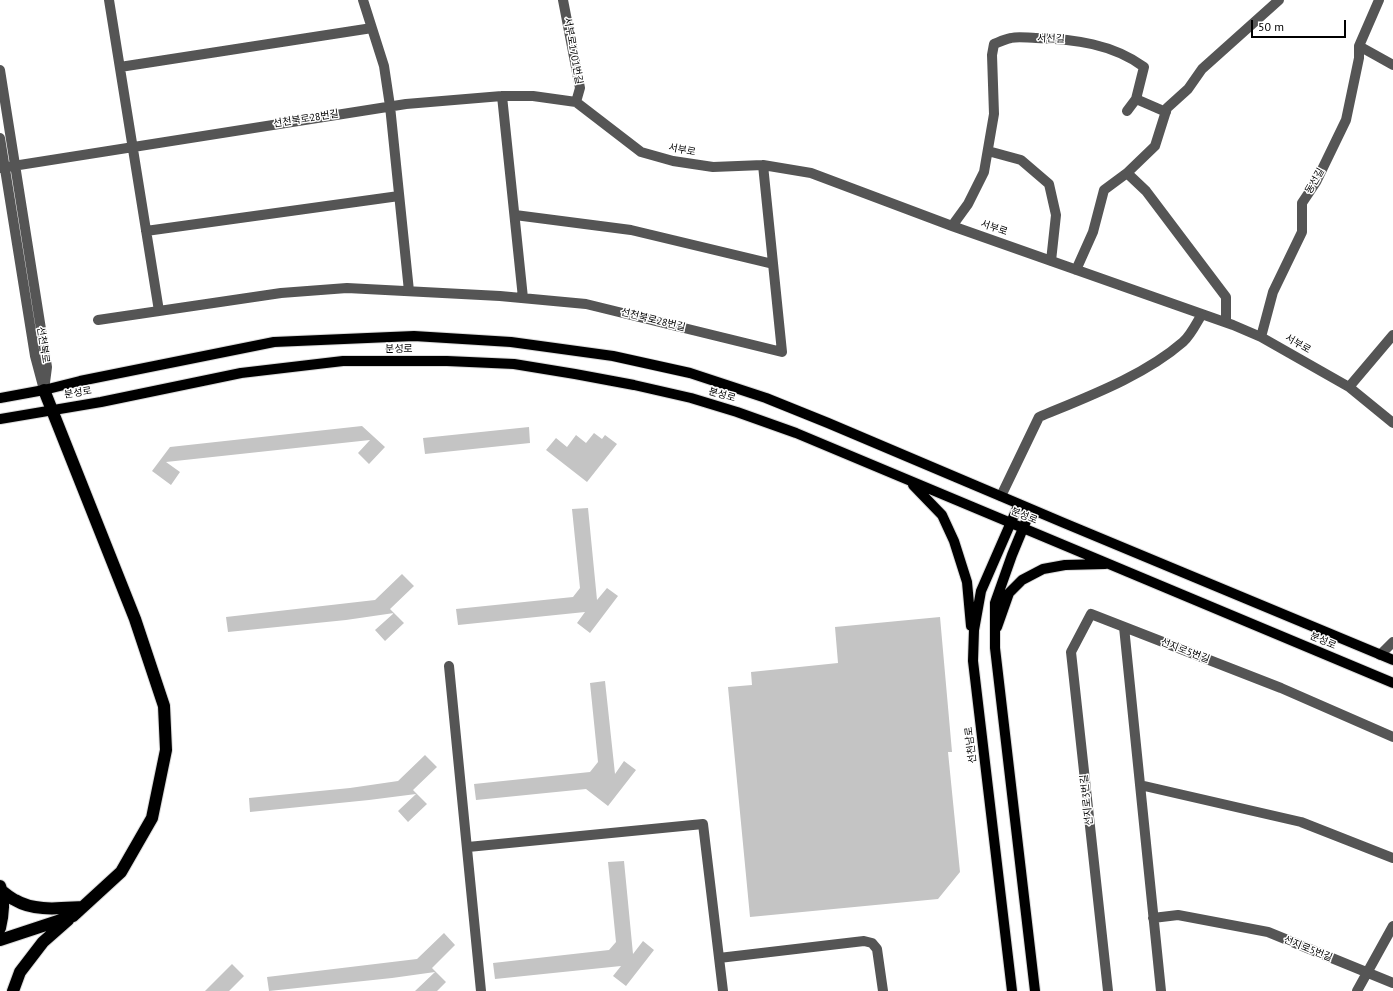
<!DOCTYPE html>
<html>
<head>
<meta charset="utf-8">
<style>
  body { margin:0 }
  #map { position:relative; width:1393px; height:991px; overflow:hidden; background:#fff; font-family:"PT Sans",sans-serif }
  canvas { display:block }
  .scale { position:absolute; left:1251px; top:20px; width:95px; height:18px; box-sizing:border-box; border:2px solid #000; border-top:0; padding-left:5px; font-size:12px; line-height:14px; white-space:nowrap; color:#000; -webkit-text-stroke:3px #fff; paint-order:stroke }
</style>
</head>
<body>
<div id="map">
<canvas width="1393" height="991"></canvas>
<div class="scale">50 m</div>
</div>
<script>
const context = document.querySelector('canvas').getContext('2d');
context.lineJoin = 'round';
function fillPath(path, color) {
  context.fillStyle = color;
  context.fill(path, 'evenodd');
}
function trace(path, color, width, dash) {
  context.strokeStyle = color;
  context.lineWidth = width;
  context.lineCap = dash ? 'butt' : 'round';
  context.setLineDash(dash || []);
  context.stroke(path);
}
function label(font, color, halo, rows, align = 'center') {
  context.font = font + ' "PT Sans","Noto Sans KR",sans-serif';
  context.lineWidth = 3;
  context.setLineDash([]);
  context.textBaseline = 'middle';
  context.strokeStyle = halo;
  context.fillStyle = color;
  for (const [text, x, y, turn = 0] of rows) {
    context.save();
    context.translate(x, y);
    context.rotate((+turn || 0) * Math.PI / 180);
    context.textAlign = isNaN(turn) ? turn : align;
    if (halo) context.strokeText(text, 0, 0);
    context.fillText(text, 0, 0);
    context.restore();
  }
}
fillPath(new Path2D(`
  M362,426L385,447L369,464L358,453L370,440L166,462L180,472L171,485L152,471L170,447Z
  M529,427L530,443L425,454L423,438Z
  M594,433L602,439L605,435L617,444L587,482L546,450L556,438L567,447L576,435L586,443Z
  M588,508L597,600L607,588L618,596L590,633L577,623L585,612L458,625L456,609L573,597L580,588L572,509Z
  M402,574L414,586L390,609L404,623L385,641L375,630L394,613L346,620L228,632L226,617L375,600Z
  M940,617L952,752H948L960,872L938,899L750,917L728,687L752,685L751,672L838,663L835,627Z
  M605,681L615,774L624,761L636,770L608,806L586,789L476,800L474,784L590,772L598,762L590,683Z
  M425,755L437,767L413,790L427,804L408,822L398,811L416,794L369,800L250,812L249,798L350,788L398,781Z
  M624,861L633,954L643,941L654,950L626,986L613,976L621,966L495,979L493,963L609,950L616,942L608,862Z
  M444,933L455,945L432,968L446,982L437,991H415L435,972L392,978L269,991L267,977L417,959Z
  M232,964L244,976L229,991H205Z`), '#c4c4c4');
const major = new Path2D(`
  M0,398L44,390L80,381L274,342L414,336L511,342L613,356L690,373L766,398L828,423L1064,523L1393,660
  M0,419L101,402L241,373L343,361H447L514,364L575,374L634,385L691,398L737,412L796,433L1393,683
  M913,485L942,515L954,541L967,582L971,626
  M1031,509L1012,555L995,603V648L1035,991
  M997,627L1009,593L1022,580L1043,569L1065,565L1105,564
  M1012,991L973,661L974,630L981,591L1019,504`);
const highway = new Path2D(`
  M2,891C6,894 10,898 15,900C35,912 61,908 83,907
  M0,928C3,916 5,898 0,886
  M0,940L73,916L121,872L152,818L166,750L164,706L135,619L44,390
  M13,991L20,972L43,942L68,920`);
trace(major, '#dbdbdb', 12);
trace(highway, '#dbdbdb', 14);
trace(new Path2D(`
  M109,0L159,311
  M363,0L384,66L390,106L409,291
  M563,0L580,88L576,102
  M1359,46L1393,65
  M120,67L372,28
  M0,70L47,367L44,390
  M502,96L523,298
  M1127,111L1136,99
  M0,138L35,356L43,386
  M988,151L1021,160L1049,184L1056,215L1051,261
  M0,168L406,104L502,96H533L576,102L641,152L673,161L713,167L763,165L811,173L952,226L1233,325L1261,337L1349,387L1393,423
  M1127,173L1146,191L1226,297V322
  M515,215L631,230L773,264
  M952,226L968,204L984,172L994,114L992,55L994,44C999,42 1005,39 1011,38C1019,36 1028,38 1036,38C1074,39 1113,44 1144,67L1136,99L1166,112
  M146,231L399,196
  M1076,270L1093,232L1104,190L1127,173L1155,146L1167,108L1188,89L1202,69L1279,0
  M98,320L281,293L347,288L500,296L586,304L782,352L763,165
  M1261,337L1273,292L1302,232V203L1316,182L1346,120L1359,58V46L1379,0
  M1349,387L1393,335
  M1001,496L1039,417C1087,397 1144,376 1183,342C1191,335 1197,322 1202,314
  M1124,627L1161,991
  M1380,655L1393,642
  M449,666L481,991
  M1140,785L1301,822L1393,858
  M468,847L703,824L723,991
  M1153,918L1178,915L1268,932L1393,983
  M719,958L864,941L872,943L877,949L883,991
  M1108,991L1071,652L1091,614L1281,688L1393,737
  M1357,991L1393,926`), '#555', 10);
trace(major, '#000', 10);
trace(highway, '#000', 12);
label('10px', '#000', '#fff', [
  ["서선길",1051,39,3],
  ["서부로1701번길",573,51,80],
  ["선천북로28번길",306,119,-9],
  ["서부로",682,150,11],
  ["동선길",1315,181,-60],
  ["서부로",994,228,19],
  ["선천북로28번길",653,320,14],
  ["서부로",1298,344,30],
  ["선천북로",43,345,81],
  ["분성로",399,349],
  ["분성로",78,393,-9],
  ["분성로",722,395,16],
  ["분성로",1024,516,22],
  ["분성로",1323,641,23],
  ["선지로5번길",1185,651,21],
  ["선천남로",971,745,-97],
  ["선지로3번길",1087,800,-96],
  ["선지로5번길",1308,949,22]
]);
</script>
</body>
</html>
